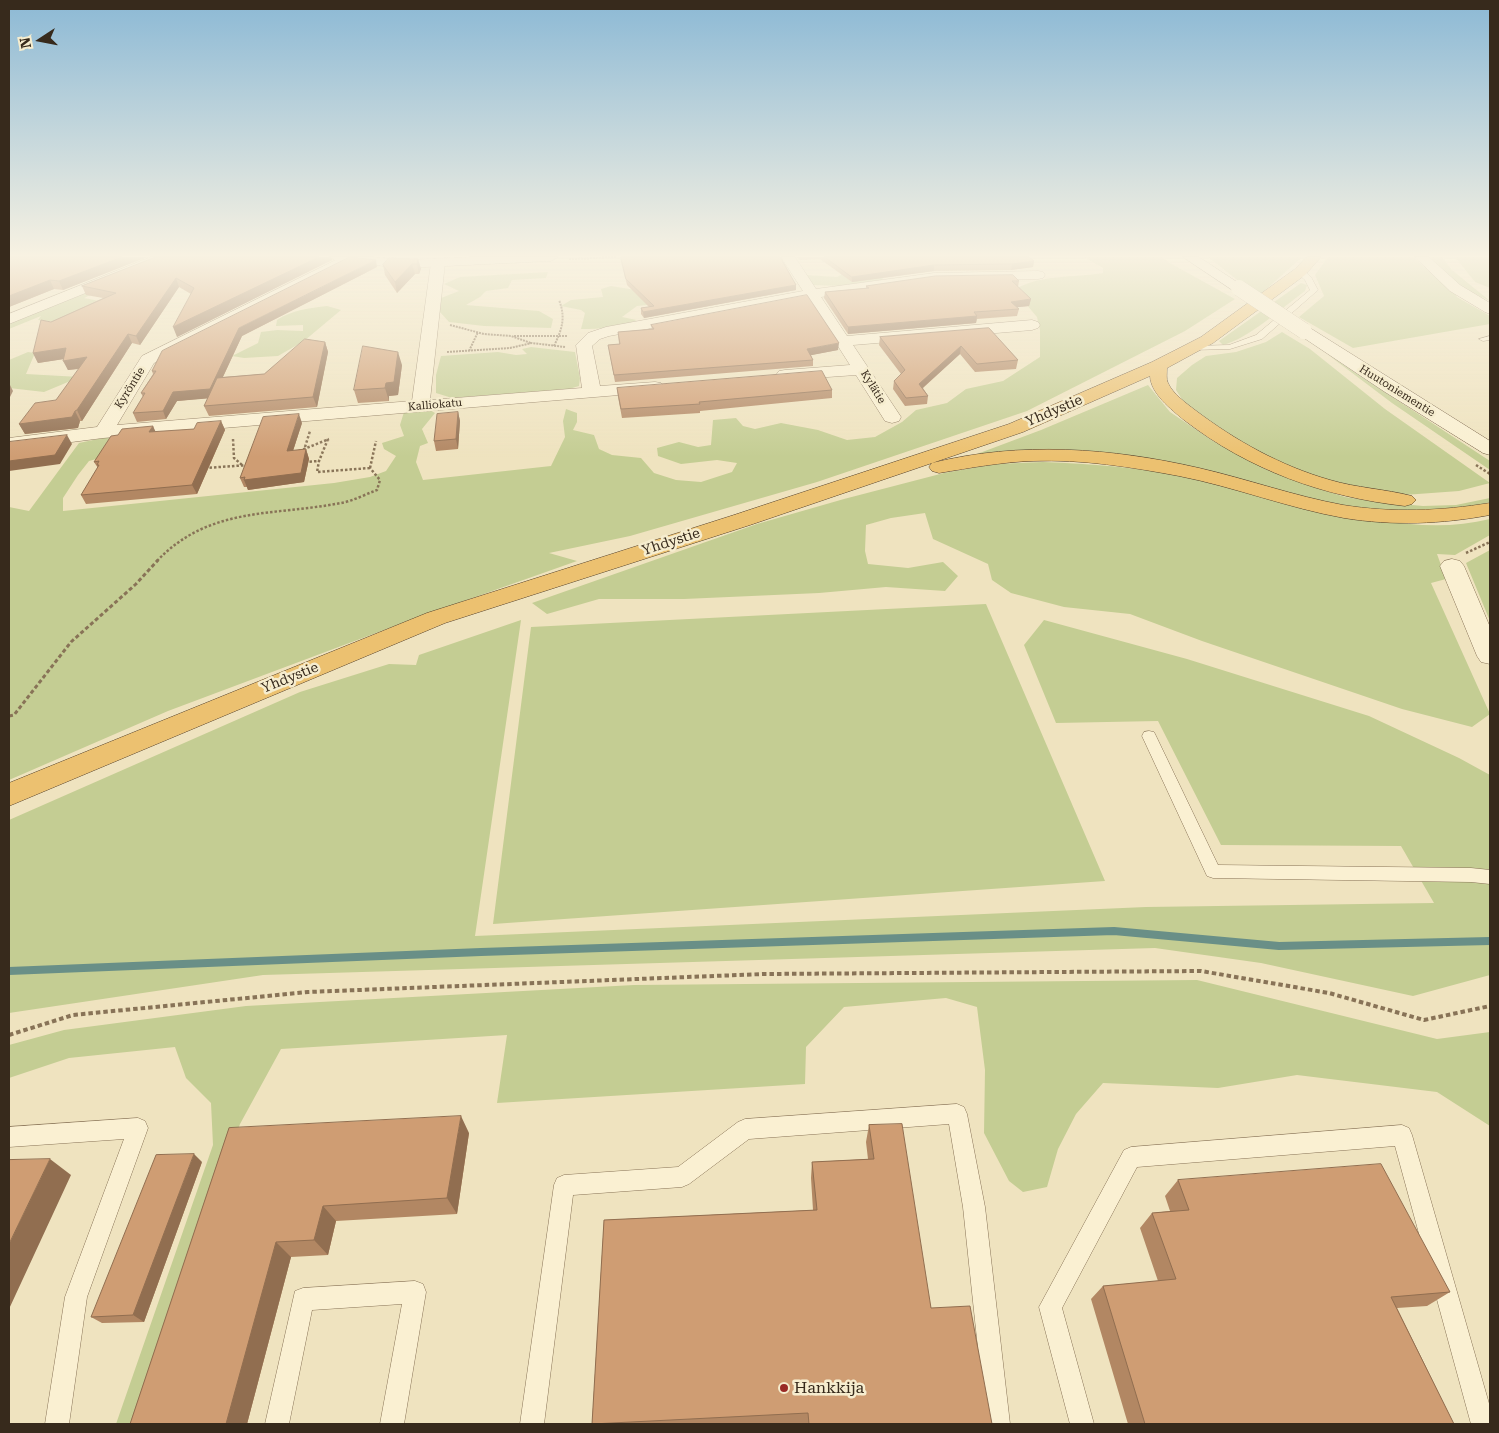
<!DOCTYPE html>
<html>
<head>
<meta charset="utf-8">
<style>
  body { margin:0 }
  #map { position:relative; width:1499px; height:1433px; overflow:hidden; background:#efe3bf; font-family:"Roboto Serif",serif }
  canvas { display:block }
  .frame { position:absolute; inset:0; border:10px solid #372a1c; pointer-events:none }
  .north { position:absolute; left:15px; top:15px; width:50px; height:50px; -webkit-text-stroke:4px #f6edcf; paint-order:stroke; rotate:259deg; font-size:14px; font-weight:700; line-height:20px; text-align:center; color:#372a1c }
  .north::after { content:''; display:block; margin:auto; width:18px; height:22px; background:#372a1c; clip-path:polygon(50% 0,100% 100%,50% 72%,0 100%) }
</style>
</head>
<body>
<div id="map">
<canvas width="1499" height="1433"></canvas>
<div class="frame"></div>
<div class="north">N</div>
</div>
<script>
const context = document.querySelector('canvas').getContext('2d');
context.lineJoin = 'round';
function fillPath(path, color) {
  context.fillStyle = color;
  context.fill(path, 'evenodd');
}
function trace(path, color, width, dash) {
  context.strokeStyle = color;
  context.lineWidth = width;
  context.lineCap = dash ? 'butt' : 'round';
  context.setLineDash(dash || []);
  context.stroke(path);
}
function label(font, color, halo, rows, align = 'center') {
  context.font = font + ' "Roboto Serif",serif';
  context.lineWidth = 5;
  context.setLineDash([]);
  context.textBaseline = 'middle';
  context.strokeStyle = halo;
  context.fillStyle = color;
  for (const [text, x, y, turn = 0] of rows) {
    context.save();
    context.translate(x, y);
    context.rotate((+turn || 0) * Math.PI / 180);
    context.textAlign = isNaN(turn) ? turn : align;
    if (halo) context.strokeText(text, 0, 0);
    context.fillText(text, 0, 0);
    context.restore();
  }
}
fillPath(new Path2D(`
  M830,257L883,278L882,280L840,286L813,285L805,275L837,277L841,275L839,262H822L824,259Z
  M1084,257H1162L1168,262L1235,299L1185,331L1027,411L817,482L630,536L549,553L577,561L416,618L168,711L9,780V507L29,511L79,443L112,436L104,457L89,461L78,475L63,498V511L334,483L370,477L386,471L396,456L384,449L382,443L404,436L400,425L404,412L428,409L435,413L422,429L428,443L420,446L416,462L423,480L551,466L565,437L563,421L566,409L577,413V422L573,430L594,435L599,449L612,455L641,458L654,473L676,480L701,482L732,472L737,463L717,460L681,464L658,456L657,448L679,442L698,447L711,445L713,420L736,418L743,426L755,429L781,423L818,430L847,440L875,437L902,422L916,410L947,403L966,389L1003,381L1040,357V330L1037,317L1014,290C1039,274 1074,278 1103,273V268Z
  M1208,257H1302L1260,295L1241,283Z
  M1328,257H1413L1456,295L1457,297L1490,316V324L1353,348L1299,317L1324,296L1315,275Z
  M1430,257H1442L1452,270L1490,301C1467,291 1445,277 1430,257Z
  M1455,257H1490V288L1475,282Z
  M548,272L546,278L512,280L508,288L486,291L480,297L466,305L539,311L553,319L551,328L484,326L449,322L440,312L441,298L459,291L444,284L460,277Z
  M119,278H129L84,298L125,306L58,322L38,320L41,316L9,329V323Z
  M1301,283L1307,285L1305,291C1283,307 1248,339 1223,345L1219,341Z
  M611,286L636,290L657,304L637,306L622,317L637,320C618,328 601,329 581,329L585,313L581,310L561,306L571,300L603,297L601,289Z
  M327,306L341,310L304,341L278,356L244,358L232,356L258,343L261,332L277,330L303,331V325L276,326L277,320C292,310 309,308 327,306Z
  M1282,332L1310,349L1385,409L1490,483L1459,491L1404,495L1314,478L1281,465L1212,426L1183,401L1176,390L1177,378L1192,365L1206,356L1236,352L1266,342Z
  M531,347L575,352L580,378L579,386L569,389L452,398L436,393V375L441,356L498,352L516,355L527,354L522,349Z
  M28,352L35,353L26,374L80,377L44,392L9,388V360Z
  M1327,354L1490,461V470L1392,403Z
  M1148,385L1170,412L1213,441L1265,469L1304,484L1345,497L1377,502L1423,506L1456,505L1490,498V502L1467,509L1399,513L1325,503L1156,461L969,457L1041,430Z
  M1043,462C1091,464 1138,467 1186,477C1232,485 1277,498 1322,508C1377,521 1434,533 1490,519V535L1455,555L1437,554L1446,579L1431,583L1490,714L1472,727L1402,709L1202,641L1130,614L1064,607L1011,593L992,580L988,564L933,539L925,513L891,518L866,525L865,551L868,564L908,568L943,562L958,576L945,591L886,587L819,593L684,599H599L547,614L532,603L757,524L844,499L944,473L996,464Z
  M1490,550V621L1466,563Z
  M986,604L1105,881L493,924L531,627Z
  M521,620L475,936L1146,907L1434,903L1401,846L1221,845L1158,721L1056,723L1024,645L1044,620L1187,659L1369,716L1459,758L1490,775V975L1413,996L1261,963L1155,948L263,975L9,1013V820L300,692L389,664L416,665L419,655Z
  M1197,980L1437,1039L1490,1032V1126L1437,1092L1297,1075L1218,1088L1103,1083L1076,1114L1058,1149L1047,1187L1023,1192L1009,1181L984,1133L985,1070L977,1007L946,998L844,1007L806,1047L805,1084L497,1103L507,1035L281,1049L240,1124L227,1162L147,1424H116L213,1145L211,1103L186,1078L175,1047L69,1058L9,1078V1045L64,1030L246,1006L634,985Z`), '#c4cd93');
trace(new Path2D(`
  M9,971L481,952L1114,931L1279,946L1490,941`), '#698f87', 8);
const service = new Path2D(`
  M1297,270H1303L1311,277L1318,290L1262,339L1230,349L1190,350L1189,348L1193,346L1229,345L1256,335L1310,290L1305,280L1296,272Z
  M1490,336V340L1483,341L1479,339Z
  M1149,731L1154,732L1156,736L1218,865L1471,868L1490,870V884L1471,882L1213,878L1207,876L1142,736L1144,732Z
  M957,1104L964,1107L967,1114L985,1207L1010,1424H986L963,1207L949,1124L749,1139L689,1184L682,1187L573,1195L544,1424H520L554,1185L557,1178L564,1175L678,1167L738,1122L745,1119Z
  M138,1118L145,1121L148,1128L87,1297L69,1424H45L65,1297L124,1139L9,1147V1127Z
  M1402,1125L1409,1128L1412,1135L1490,1407V1424H1471L1395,1146L1137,1167L1062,1308L1094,1424H1070L1039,1307L1124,1150L1131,1147Z
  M415,1281L423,1284L426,1292L404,1424H380L402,1304L312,1310L289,1424H265L295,1291L303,1288Z`);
const minor = new Path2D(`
  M342,257H359L357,260L154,363L117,425L412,401L431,263L438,259L445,263L430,400L582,388L576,345L588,333L606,327L803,291L781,257H795L816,289L934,273L1038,271L1043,272L1045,275L1043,278L1038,279L934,281L821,297L847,336L1032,320L1038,322L1040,325L1038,328L1032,330L853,345L901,417L899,421L892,423L885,421L856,375L785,380L779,379L776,375L779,371L785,370L850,365L808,299L609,336L600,339L592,346L600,386L655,382L661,383L664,387L661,391L655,392L103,438L9,450V438L97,427L142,356Z
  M1452,559L1460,561L1464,566L1490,627V664L1481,662L1477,656L1440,566L1444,561Z`);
const tertiary = new Path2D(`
  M151,257H169L167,260L9,324V314Z
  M330,257H372L403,260L473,257H558L551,261L403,268L337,261Z
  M1415,257H1429L1460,285L1490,303V314L1485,312L1450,291Z`);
const secondary = new Path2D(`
  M1183,257H1199L1246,288L1244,291H1234Z
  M1304,326L1310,328L1490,441V455L1483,453L1385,392L1298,334L1296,331L1298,328Z`);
const trunk = new Path2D(`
  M1307,257H1321L1305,275L1213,343L1167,368C1167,373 1166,379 1168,383C1173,394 1186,403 1195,410C1236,441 1281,466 1330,480C1357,488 1385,489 1412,496L1416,500L1412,504L1405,506C1324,497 1249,470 1184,420C1171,409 1151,394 1150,376L1023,432L932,463C1020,441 1112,448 1199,468C1247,479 1294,496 1343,505C1392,513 1441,511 1490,503V515C1442,524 1393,526 1344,518C1288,508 1235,487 1179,476C1131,467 1082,459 1033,461C1001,462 970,468 939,473L932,471L929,467L932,463L750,525L445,623L9,806V783L427,613L734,515L1009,424L1152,362L1201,337L1295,269Z`);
trace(service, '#887357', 1);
trace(minor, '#887357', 1);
trace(tertiary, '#887357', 1);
trace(secondary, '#6a543a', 1);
trace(trunk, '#56412b', 1);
trace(new Path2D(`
  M569,259L617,257
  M450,325L484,334L511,336L531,343
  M514,336H568
  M554,346C562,329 566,318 559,300
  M469,351L478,332
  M447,352L510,348L532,343L565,347`), '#887357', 2, [2, 1]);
trace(new Path2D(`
  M233,439L234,458L242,465
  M328,439L319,461L317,472L370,468
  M305,447L310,431
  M299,451L329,439
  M305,462L319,461
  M1476,465L1490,474
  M205,468L249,465
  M370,468L376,441
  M1466,553L1490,542
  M157,561C209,506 274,516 341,503C353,501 366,494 377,490L380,480L370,468`), '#887357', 2.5, [2.5, 2]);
trace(new Path2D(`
  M9,716L14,715L71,642L136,584L158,560`), '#887357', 3, [4, 2.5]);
trace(new Path2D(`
  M9,1035L73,1015L308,992L764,974L1201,971L1329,993L1424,1020L1490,1006`), '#887357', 4, [4.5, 3]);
fillPath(service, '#faf0d2');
fillPath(minor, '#faf0d2');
fillPath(tertiary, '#faf0d2');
fillPath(secondary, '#faf0d2');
fillPath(trunk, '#ecc170');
const secondaryBridge = new Path2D(`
  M1239,288L1304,331`);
trace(secondaryBridge, '#6a543a', 16, []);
trace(secondaryBridge, '#faf0d2', 16);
fillPath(new Path2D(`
  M9,257H147L63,290L54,289L9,307Z
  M156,257H331L332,260L177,337L191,294L179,287L140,345L132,343L82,421H80L78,428L25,434L19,424L56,400L79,369L68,370L63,359L38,363L33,353L51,322L103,298L86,295L82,286Z
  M620,257H782V259L796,285V290L644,318L641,314V308L649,307L627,285Z
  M796,257H1029L1034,261L1033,267L1011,270L934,271L852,282L820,259L800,260Z
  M418,259L421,269L419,274H415L397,293L385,275L383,265Z
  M377,267L242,336L223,377L264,374L325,342L328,352L317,407L209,416L204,406L208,398L177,401L166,419L137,422L133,413L143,397L141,393L153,374L152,371Z
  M1019,281L1018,287L1031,299L1029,306L1017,307L1019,309L1017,316L977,319L976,323L848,334L824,298L825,292L866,288V286Z
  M651,325L838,350L811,355L813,360V366L615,382L608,345L619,344L618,332L652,329Z
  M989,328L1018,360L1016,369L975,372L960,354L923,388L928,396L927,404L905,406L893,389L894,381L901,374L879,345L880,337Z
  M402,365L398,395L389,396V401L358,403L354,390Z
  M617,388L832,390V398L700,411V413L622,418L618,397Z
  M458,412L460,421L458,449L436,451L434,441Z
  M221,421L225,430L197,494L86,504L81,495L98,468L94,462L118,435L153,426L155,432L194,429Z
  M302,423L293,451L306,449L309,459L304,482L248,490L247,487H244L240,478Z
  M869,1125L931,1308L992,1424H806V1423L779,1424H592L604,1220L813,1210L811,1178L812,1162L868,1159L866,1142Z
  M229,1128L469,1133L457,1214L336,1221L328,1255L291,1257L247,1424H130Z
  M202,1162L144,1322L102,1323L91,1317Z
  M1178,1180L1450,1292L1427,1306L1397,1308L1454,1424H1128L1091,1299L1103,1286L1158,1281L1140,1228L1152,1213L1170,1211L1165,1196Z`), '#b28763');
fillPath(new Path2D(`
  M122,257H147L63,290L59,281Z
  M319,257H331L332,260L177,337L173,327Z
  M418,259L421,269L419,274L417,264Z
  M376,260L377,267L242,336L213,398L177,401L166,419L163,411L173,392L239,328Z
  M1034,261L1033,267L1011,270L1012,264Z
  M412,264L415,274L397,293L395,282Z
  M934,265V271L852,282V277Z
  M176,278L179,287L140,345L136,336Z
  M50,280L54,289L9,307V296Z
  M796,285V290L644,318L643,312Z
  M1031,299L1029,306L1010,308L1011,302Z
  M977,316L976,323L848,334V327Z
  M128,334L132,343L82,421L77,410Z
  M325,342L328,352L317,407L313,397Z
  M839,343L838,350L807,356V349Z
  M961,346L960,354L918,392L919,384Z
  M66,348L71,358L38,363L33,353Z
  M398,352L402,365L398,395L389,396V401L385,388L386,383Z
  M87,357L92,367L68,370L63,361Z
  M9,383L13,391L9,399Z
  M75,411L80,421L78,428L25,434L19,424Z
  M458,412L460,421L458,449L456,439Z
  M299,414L302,423L290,460L287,451Z
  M221,421L225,430L197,494L192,485Z
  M153,426L157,435L149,432Z
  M67,435L72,444L60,464L9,471V461Z
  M306,449L309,459L304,482L248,490L244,480Z
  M461,1116L469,1133L457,1214L447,1198Z
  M194,1154L202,1162L144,1322L133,1315Z
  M50,1159L71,1175L9,1309V1244Z
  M323,1206L336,1221L328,1255L314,1240Z
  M276,1242L291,1257L247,1424H226Z`), '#916e50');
const building = new Path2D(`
  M9,257H122L59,281L50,280L9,296Z
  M156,257H319L173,327L194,288L176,278L136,336L128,334L77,410L75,411L72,417L19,424L35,403L56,400L87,357L63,361L66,348L33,353L41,320L51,322L116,293L82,286Z
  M350,257L376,260L239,328L210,389L173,392L163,411L133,413L145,393H141L156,371H152L162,351Z
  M621,257H780L796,285L643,312L641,308L654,306L626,279Z
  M825,257H1029L1034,261L1012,264L934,265L852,277Z
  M389,258L418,259L417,264H412L395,282L383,265Z
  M1013,275L1019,281H1012L1031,299L1011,302L1019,309L974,312L977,316L848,327L825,292L869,288L866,286L935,276Z
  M807,295L839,343L807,349L813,360L614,375L608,345L620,344L618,332L654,329L651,325Z
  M989,328L1018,360L977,364L961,346L919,384L928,396L906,398L894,381L905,370L880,337Z
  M305,339L325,342L313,397L204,406L217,378L264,374Z
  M363,346L398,352L394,382L386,383L385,388L354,390Z
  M822,371L832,390L699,402L700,404L621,409L617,388Z
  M458,412L456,439L434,441L437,414Z
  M299,414L287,451L306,449L301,473L244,480L245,477L240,478L263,417Z
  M221,421L192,485L81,495L99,465H97L99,461L94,462L111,436L118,435L122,429L153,426L149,432L194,429L197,423Z
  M67,435L55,455L9,461V442Z
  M461,1116L447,1198L323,1206L314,1240L276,1242L226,1424H130L229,1128Z
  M902,1124L931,1308L970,1306L992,1424H809L808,1413L592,1424L604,1220L817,1210L812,1162L874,1159L869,1125Z
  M194,1154L133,1315L91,1317L156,1155Z
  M50,1159L9,1244V1160Z
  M1381,1164L1450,1292L1391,1297L1454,1424H1145L1103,1286L1176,1279L1152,1213L1189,1210L1178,1180Z`);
fillPath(building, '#cf9d73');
trace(building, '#916e50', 1);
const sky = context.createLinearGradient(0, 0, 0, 457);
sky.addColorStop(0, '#8cb9d5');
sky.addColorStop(0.56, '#f8f2e2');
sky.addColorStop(1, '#f8f2e200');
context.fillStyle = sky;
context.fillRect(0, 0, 1499, 457);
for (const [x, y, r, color] of [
  [784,1388,5,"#992925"]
]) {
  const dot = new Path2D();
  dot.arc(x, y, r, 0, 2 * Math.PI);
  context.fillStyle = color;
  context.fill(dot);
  trace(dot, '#f6edcf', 2);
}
label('11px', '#372a1c', '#f6edcf', [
  ["Kylätie",873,387,58],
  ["Kyröntie",130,388,-58],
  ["Huutoniementie",1397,391,32],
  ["Kalliokatu",435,405,-5]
]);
label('14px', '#372a1c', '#f6edcf', [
  ["Yhdystie",1054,411,-23],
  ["Yhdystie",671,542,-18],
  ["Yhdystie",290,678,-22]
]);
label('16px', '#372a1c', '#f6edcf', [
  ["Hankkija",794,1388]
], 'left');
</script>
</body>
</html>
